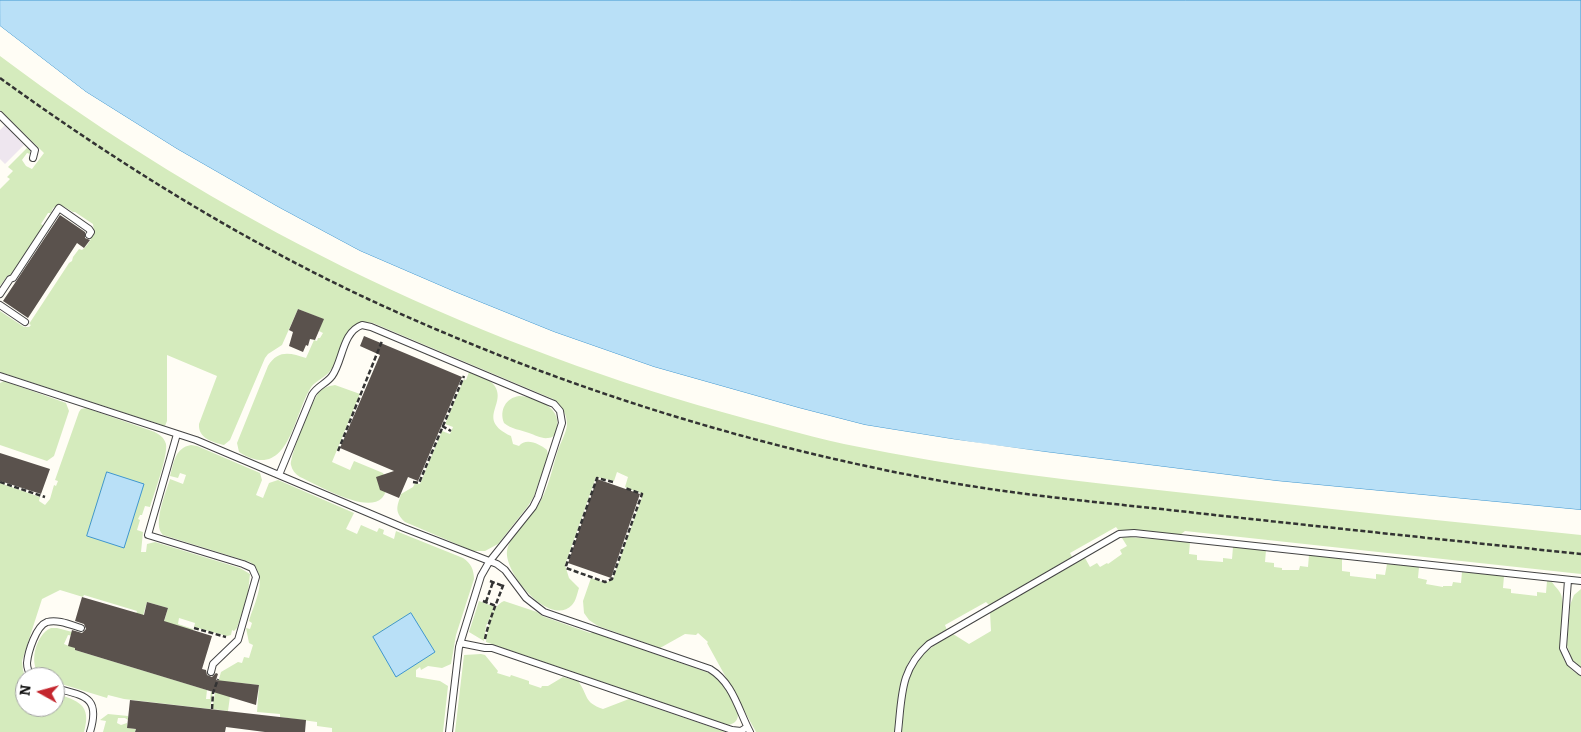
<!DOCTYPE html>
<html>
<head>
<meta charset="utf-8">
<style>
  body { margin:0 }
  #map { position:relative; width:1581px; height:732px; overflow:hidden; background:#fffdf5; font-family:Bitter,serif }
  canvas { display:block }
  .north { position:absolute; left:15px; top:667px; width:50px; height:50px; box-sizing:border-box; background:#fff; border:1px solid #a0a0a0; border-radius:50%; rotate:277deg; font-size:14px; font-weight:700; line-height:20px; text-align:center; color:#111 }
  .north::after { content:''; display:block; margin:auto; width:18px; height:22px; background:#c4262e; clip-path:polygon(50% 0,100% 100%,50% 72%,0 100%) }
</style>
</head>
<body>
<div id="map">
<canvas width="1581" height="732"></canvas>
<div class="north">N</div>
</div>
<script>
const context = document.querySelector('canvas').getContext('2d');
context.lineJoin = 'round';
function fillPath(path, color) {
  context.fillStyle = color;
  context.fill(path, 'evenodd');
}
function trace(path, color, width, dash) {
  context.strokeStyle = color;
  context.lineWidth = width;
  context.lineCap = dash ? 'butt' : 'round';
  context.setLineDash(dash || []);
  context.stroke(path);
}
fillPath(new Path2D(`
  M5,125L24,145L5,164L0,159V130Z`), '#eee6ef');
fillPath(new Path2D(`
  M0,56C216,218 462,339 722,412C763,423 803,435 844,444C963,469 1083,482 1203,495C1329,509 1455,522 1581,535V574L1185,531L1180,535L1137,530L1119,531L1116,527L1070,553L1072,557L989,605L986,602L945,625L947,630C940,634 933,637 927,642C897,663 898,700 895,732H756L707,643L708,642L698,633L696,635L685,634L660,648L598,626L589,620L584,613L583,601L591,578L605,583L613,579L643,494L625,487L628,477L617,472L614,481L596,477L565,565L569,578L579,588C577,594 576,601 572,605C550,628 504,573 507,551C510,534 528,521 537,507C548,491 552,469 558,450C561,442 566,433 567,425C567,414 562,405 553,399L373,323C341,316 344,353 330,371C324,379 314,381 310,389C293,417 288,483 239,452L237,443L268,366C278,349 291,353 306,358L314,340L317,341L318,338H320L323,333L319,331L323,319L298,309L282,345L268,354L265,358L230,440L224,445C212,442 198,438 199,424L217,376L167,355V421L165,426L0,372V311L24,327H29L31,325L29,324L69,263L72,261L73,257L79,249L82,250C90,244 95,233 93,224L75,212H73L63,206L62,207L59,205L53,208L51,213H48L41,224L45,227L11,277L8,275L0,286V189L10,179L7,177L13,171L8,167L27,148L30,150V154L27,153L22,160L26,166L32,169L44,153L0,110Z
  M469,372C476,376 489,378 494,385C508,404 475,419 511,436L513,444L519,446C526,437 540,444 547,450L548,455L534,496L528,506L498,544L485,551H473L405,522C393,511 398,505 401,494L413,487L415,483L420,484L442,431L450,434L453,427L445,424L464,379L466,380Z
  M4,381L66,403L69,411L54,456L47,461L0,445V383Z
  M335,385L360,394L332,462L350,470L354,461L383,473C387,481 389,490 382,498C366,514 318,485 300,477C295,474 292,470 291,465C290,455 313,398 320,391C325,387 329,386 335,385Z
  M519,396C538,397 564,409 556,431C555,435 553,438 548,438C542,439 535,435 529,433C521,430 511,429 504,423C499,410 506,398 519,396Z
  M86,408L152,431C158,433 164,437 166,444C168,456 154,494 150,507L145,506L142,515H140L138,519L140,520L137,530L143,532L141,552H146L147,544L155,542L240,568L250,574L248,593L237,628L234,631L232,630L231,635L227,636L194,627L195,623L179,618L178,624L193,629V630L159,639L168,608L147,602L138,633L129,635L137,611L84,595L83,597L60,590L42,599L22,661L23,670L25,677V707H55V693C78,701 92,704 84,732H0V483L40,497L39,501L45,505L50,499L54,485L56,486L58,481L55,480L79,412L81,409Z
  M191,445L197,446L260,473L262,480L256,495L263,498L269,483L278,480L354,513L346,529L357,534L361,525L377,532L379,528L384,530L383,534L394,539L396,531L463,558C471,563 474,570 474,579L456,635L451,664L442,668L428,666L421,670L420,667L416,670V677L440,681L448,686L443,732H332V728L317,726V722L280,717V714L257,712L259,685L232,682L228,711L212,709L215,693L221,672L238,662L242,663L244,657L249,658L253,645L249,643L246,628L250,629L252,623L249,621C254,603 270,576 250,562L163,535C152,525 166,492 170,479L183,484L186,475L180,473L178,478L170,476C174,462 175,448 191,445Z
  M1129,537L1190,542L1189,554L1197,555V560L1223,562V558L1232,559L1233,547L1266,550L1265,562L1274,563V567L1282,568V570H1299L1300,566L1308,567L1309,555L1342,559V571L1350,572V576L1376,579V574L1385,575L1387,564L1419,567L1418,578L1427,580L1426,584L1443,587V586H1452L1453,582L1461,583L1462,572L1504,576L1503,588L1511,589V593L1537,596V592L1546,593L1547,581L1552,582C1555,587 1561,591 1562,598C1568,628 1546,656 1581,676V732H902C907,681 903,661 953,634L969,644L991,631L990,612L1085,558L1090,567L1097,563L1100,567L1107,563L1108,564L1122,554L1120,550L1127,546L1122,538Z
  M1581,589V668L1572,660L1567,645L1570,605L1574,595Z
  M479,601L495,607L486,626L484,641L469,632Z
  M504,601L537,612L542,616L590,633L593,632L606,637L712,674C723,682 754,721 728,725L486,642C488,629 490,607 504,601Z
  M51,628H57L76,633L74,636L68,635L64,644L69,646L79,634L75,650L207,690L206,699H210L211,692H213L210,709L124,699L108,695L107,698L55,682V677H41C28,665 35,635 51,628Z
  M481,654L485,655L498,671L497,673L510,677L511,675L529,681V684L541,688L542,686H548L563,677L578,681C589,696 583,702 603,709L629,699L726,732H455L464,655Z
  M108,714L128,716V720L125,718H118L117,723L121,725L127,723V728L136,729L135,732H103L106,721L100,720Z`), '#d5ebbd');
const water = new Path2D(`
  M0,0H1581V510L1277,481L982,444L865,425L799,408L654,367L554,332L455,292L360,251L278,207L177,149L86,92L0,26Z
  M107,472L144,484L124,548L87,536Z
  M411,613L435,652L396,677L373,637Z`);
fillPath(water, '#b9e0f7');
trace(water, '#3f96cf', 1);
fillPath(new Path2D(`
  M0,26L86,92L177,149L278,207L360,251L455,292L554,332L654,367L799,408L865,425L952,439L1046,452L1277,481L1581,510V512L1276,483L982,446L864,427L799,411L653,369L553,335L454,295L359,253L277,209L175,151L84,94L0,30Z`), '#fffdf5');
fillPath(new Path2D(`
  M60,215L85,232V238L90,240L84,248L77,243L28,318L3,301Z
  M298,309L324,319L315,340L310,339L308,346L306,345L303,352L289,346L293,332L289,330Z
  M364,336L462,377L418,481L408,477L399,498L380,490L376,477L394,471L340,448L380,355L360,346Z
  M0,453L50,469L41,494L0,481Z
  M597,479L640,494L611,578L568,563Z
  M82,597L144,615L147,602L168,608L164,621L212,636L202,669L206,670L207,675L212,677L216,673L218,674L216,680L259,685L256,705L75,650V648L68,646L72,630L82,633L86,629L84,624L75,621Z
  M130,700L306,720L305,732H265L226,727L225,732H135L136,729L127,728Z`), '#5a524d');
const service = new Path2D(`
  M0,115L35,150L33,158
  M0,294L10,279L13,278L59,208L89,229L91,232L89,235
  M0,305L25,322
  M0,376L196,440L404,528L497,564L505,570L526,598L544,612L710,669C733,683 738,709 750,732
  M177,434L148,535L243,564L252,568L256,577L238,640L213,664L211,672
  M279,475L312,395C317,386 326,384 332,376C343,361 342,332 362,325L371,327L549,402L554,404L560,411L562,423L538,497L533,507L489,562L481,576L459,647L449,732
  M1568,580L1563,648L1570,663L1581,672
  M460,643L485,648H492L732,730L741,731L747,727
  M32,677C29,673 27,668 27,663C28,652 36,626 47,622C58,619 71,625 81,628
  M55,688C84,696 101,696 90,732
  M898,732C902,696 900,669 929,644L1119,534L1134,533L1581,581`);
trace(service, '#444', 8);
trace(new Path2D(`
  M0,78C116,162 238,238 368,299C549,383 740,444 936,480C1016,495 1098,502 1179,511C1313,526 1447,540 1581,554
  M442,426L451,431
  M338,451L382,341
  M0,482L45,497
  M413,482L419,483L464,376
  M613,482L597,478L566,566V568L605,582L612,579L642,494L625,488
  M490,581L503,586
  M483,601L496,606
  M486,602L493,582
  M194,628L226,637
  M485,639C489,620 497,602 504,583
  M212,709L213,693L218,679`), '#333', 2.5, [5, 2.5]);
trace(service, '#fff', 6);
</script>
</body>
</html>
